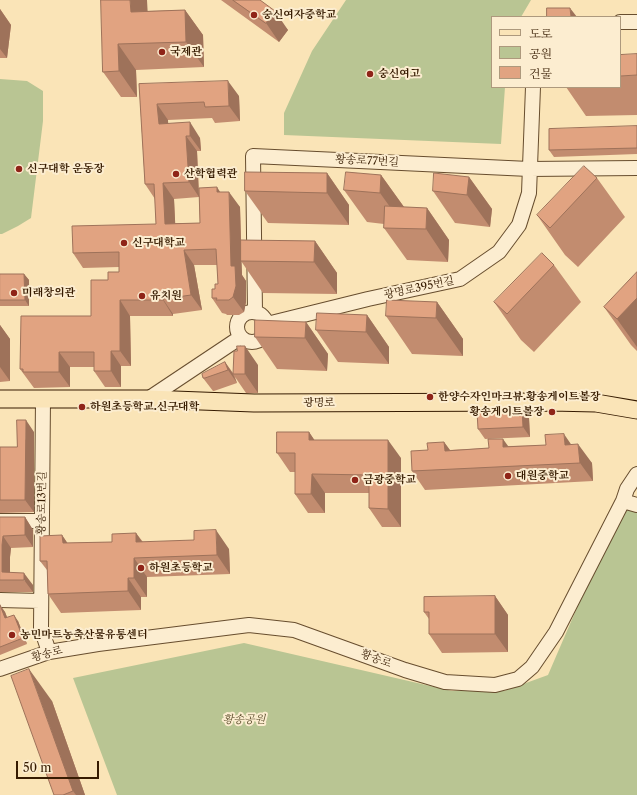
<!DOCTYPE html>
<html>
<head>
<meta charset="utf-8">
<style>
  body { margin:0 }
  #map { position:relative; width:637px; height:795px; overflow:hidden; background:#fae4b7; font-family:"Libre Caslon Text","Noto Serif KR",serif }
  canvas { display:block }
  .legend { position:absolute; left:491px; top:16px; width:130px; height:72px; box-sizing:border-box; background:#fcedd0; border:1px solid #ad997d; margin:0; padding:5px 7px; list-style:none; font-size:12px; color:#361b01 }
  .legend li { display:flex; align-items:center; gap:8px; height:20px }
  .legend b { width:20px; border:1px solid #ad997d }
  .scale { position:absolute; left:16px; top:761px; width:83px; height:18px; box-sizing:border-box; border:2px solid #361b01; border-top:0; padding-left:5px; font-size:12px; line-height:14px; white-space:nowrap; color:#361b01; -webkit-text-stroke:3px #fcedd0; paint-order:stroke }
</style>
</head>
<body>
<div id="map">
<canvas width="637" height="795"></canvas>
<ul class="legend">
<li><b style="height:5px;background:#fae4b7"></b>도로</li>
<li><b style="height:11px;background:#b9c593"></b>공원</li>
<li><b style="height:11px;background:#e1a381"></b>건물</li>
</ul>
<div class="scale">50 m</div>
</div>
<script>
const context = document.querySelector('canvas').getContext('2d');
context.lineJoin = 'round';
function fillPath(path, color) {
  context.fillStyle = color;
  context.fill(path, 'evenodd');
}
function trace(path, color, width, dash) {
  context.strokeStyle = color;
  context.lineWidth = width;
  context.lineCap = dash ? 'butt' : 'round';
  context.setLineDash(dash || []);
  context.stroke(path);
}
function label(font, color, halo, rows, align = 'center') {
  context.font = font + ' "Libre Caslon Text","Noto Serif KR",serif';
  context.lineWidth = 4;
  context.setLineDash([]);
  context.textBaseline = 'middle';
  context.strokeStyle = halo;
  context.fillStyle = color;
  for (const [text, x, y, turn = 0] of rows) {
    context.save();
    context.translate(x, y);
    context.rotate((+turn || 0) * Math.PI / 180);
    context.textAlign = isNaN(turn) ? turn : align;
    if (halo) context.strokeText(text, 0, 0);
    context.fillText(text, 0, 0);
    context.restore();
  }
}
fillPath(new Path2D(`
  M346,0H531L521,17H492V87H505L501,144L284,135V113L312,51Z
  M0,79L27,81L43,91V121L31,218L18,226L2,234H0Z
  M623,501L637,504V795H117L73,678L244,643L452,691H504L548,675Z`), '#b9c593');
const minor = new Path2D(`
  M620,22H637
  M255,312L253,156L529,169L637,168
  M237 327a15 15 0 1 1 30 0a15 15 0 1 1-30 0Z
  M267,324L368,299L460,279L499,252L519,225L529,193L533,87
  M43,399L41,628L49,652
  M148,399L241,337
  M623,501L637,505
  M0,521H41
  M0,600L40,601
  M0,669L49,652L98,644L249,625L294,630L405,670L445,682L495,685L518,679L532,667L556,632L623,501L627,489L637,474`);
const major = new Path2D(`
  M0,399H148L254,403L551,402L596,403L637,410`);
trace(minor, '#674d2e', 16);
trace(major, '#361b01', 19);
trace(minor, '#fcedd0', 14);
trace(major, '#fae4b7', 17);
fillPath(new Path2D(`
  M101,0L148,11L185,10L203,35L204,67L136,70L137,97H121L103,72Z
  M221,0H260L288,30L279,42Z
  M0,9L11,25L7,58H0Z
  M637,75V115L586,116L566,87H620V76Z
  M139,84L239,96L240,121L215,123L212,118L168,120V124L200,138L201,151H197L199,196L220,192L240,207L241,240L315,241L337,273V294L263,293L241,261L242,275L246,281V302L244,312L239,315H227L226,314L222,313L212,298L215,289L218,284L217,265H194L202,310L173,314V316H130L131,366H121V387H105L94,371V367H70V387L34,388L20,369L91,316L108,280L119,272V267L83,268L73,253L156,224L155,199L145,184ZM199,197L200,223H175L174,199Z
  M637,126V154L554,157L549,150Z
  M327,173L349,205V225L268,223L245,191Z
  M381,175L404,207L427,208L449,240L448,262L407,260L384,228V224L367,222L344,190Z
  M469,177L492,209L490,227L455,223L433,191Z
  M597,178L625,217L578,267L565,255L537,215Z
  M554,265L581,302L534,352L521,340L494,302Z
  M637,272V351L631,345L604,307Z
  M0,274H24L29,280V306H0Z
  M437,302L463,339V356L412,354L386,316Z
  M367,315L389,347V364L338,362L316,330Z
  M306,322L328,354L327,371L277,369L255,337Z
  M0,325L10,339V381L0,382Z
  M225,362L233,373L258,365V393H246L235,377L237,383L214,391H213L203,378Z
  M529,418L530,437L485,439L478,429Z
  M34,432V512L0,513V447H17Z
  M309,432L314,440L401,458V527H382L369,508V493H325V513H308L295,494V472H290L277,453Z
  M444,442L450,450L489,448L508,446L571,445L592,463L593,481L425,490L412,471L428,450Z
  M0,517H25L33,530V547L11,548L10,557V573L33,585V592H0Z
  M136,533L143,542L229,549L230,574L147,577V597H141V610L61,613L48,594L47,570L40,561L62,535L67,543L112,542Z
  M495,596L508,615V652L442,653L429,634V619L424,612Z
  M0,605L5,612L7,617L18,621L27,644L0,655Z
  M52,701L85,795H54Z`), '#c28c6f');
fillPath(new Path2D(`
  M130,0H147L149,37L131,12Z
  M570,8L577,17H571Z
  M0,9L11,25L7,58L0,49Z
  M185,10L203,35L204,67L186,42Z
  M275,11L288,30L279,42L266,23Z
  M118,44L136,70L137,97L119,71Z
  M228,81L239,96L240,121L229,106Z
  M157,104L168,120L169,139L159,124Z
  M190,122L200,138L201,151L190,136Z
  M186,136L197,151L199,197L189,182Z
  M327,173L349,205V225L327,193Z
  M381,175L404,207L403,225L380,193Z
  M469,177L492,209L490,227L467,195Z
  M163,183L174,199L176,239L165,224Z
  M217,187L227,203L217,192Z
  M229,192L240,207L242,275L246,281V302L244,312L233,297L231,266Z
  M427,208L449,240L448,262L426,229Z
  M315,241L337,273V294L314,262Z
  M184,250L194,265L202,310L191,295Z
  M24,274L29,280V306L25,300Z
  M637,298V347L617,319Z
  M163,299L173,314V316L163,300Z
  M120,300L130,316L131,366L120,351Z
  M437,302L463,339V356L436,318Z
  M367,315L389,347V364L366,332Z
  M306,322L328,354L327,371L305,338Z
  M0,325L10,339V381L0,367Z
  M245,346L258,365V393L245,374Z
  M111,351L121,366V387L111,371Z
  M59,352L70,367V387L59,372Z
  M225,362L233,374L237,383L228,370Z
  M522,409L529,418L530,437L523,427Z
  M26,420L34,432V512L25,500Z
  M309,432L322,451L309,440Z
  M564,434L577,453L578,464L565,445Z
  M503,439L516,457L503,447Z
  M388,440L401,458V527L388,509Z
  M444,442L457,460L445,451Z
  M578,444L592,463L593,481L580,463Z
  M312,474L325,493V513L311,494Z
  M25,517L33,530V547L25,535Z
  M216,530L229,549L230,574L217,555Z
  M136,533L149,552L136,542Z
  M62,535L75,554L63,543Z
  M3,536L11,548L10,557V580L2,572V545Z
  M134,558L147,577V597L134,578Z
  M24,573L33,585V592L24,580Z
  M128,578L141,597V610L128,591Z
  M495,596L508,615V652L495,634Z
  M0,605L5,612L10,625L5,618Z
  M14,615L18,621L27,644L23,638Z
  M29,669L52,701L85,795H76L73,791Z`), '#9e725a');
const building = new Path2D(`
  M101,0H130L131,12L185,10L186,42L118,44L119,71L103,72Z
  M233,0H260L275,11L266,23Z
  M547,8H570L571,17H547Z
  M637,54V75L620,76V55Z
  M228,81L229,106L205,107L204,102L157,104L159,124L190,122V136H186L189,182L163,183L165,224L200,223L199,188L217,187V192H229L231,266H235L236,286L233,297L229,300H216L217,298H212V289H215V284H218L216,249L184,250L191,295L163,299V300H120V351H111V371H94V352H59V372H23V369H20L21,316H91V280H108V272H119V252L73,253L72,226L156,224L154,184H145L139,84Z
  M637,126V148L549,150V129Z
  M584,166L597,178L550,228L537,215Z
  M245,172L327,173V193L245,191Z
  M346,172L381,175L380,193L344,190Z
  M434,173L469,177L467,195L433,191Z
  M385,206L427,208L426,229L384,228Z
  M241,240L315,241L314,262L241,261Z
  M542,253L554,265L507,314L494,302Z
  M637,272V298L617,319L604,307Z
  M0,274H24L25,300H0Z
  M387,300L437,302L436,318L386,316Z
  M317,313L367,315L366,332L316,330Z
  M255,320L306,322L305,338L255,337Z
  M237,346H245V374H233L234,351H237Z
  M225,362L228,370L205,378H203L202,374Z
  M522,409L523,427L478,429L477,411Z
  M17,420H26L25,500H0V447H17Z
  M277,432H309V440H388V509L369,508V475L312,474L311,494H295V453H277Z
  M564,434L565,445L578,444L580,463L412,471L411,451L428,450L427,443L444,442L445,451L489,448L488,439H503V447L546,445L545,435Z
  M0,517H25V535L3,536L2,545V572L24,573V580H0Z
  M216,530L217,555L134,558V578H128V591L48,594L47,561H40V536L62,535L63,543L112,542V534L136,533V542L194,540V531Z
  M495,596V634H429V612H424V597Z
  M0,605L5,618L14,615L23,638L0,647Z
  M29,669L73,791L63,795H54L11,676Z`);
fillPath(building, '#e1a381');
trace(building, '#9e725a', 1);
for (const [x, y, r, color] of [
  [254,15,4,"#8f2418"],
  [162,52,4,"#8f2418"],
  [370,74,4,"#8f2418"],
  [19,169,4,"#8f2418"],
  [176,174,4,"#8f2418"],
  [124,243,4,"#8f2418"],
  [14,293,4,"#8f2418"],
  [142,296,4,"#8f2418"],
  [430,397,4,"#8f2418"],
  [82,407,4,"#8f2418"],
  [552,412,4,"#8f2418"],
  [508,476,4,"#8f2418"],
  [355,480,4,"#8f2418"],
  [141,568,4,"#8f2418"],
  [12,635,4,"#8f2418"]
]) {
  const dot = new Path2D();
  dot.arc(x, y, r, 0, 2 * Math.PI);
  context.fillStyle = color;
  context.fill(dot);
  trace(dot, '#fcedd0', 1.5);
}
label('bold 11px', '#361b01', '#fcedd0', [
  ["숭신여자중학교",262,15],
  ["국제관",170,52],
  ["숭신여고",378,74],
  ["신구대학 운동장",27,169],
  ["산학협력관",184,174],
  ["신구대학교",132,243],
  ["미래창의관",22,293],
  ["유치원",150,296],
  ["한양수자인마크뷰.황송게이트볼장",438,397],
  ["하원초등학교.신구대학",90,407],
  ["황송게이트볼장",544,412,"right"],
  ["대원중학교",516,476],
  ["금광중학교",363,480],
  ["하원초등학교",149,568],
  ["농민마트농축산물유통센터",20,635]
], 'left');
label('11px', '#361b01', '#fcedd0', [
  ["황송로77번길",367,161,3],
  ["광명로395번길",419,288,-12],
  ["광명로",319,403],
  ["황송로13번길",42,503,-89],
  ["황송로",47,654,-15],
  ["황송로",376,659,20]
]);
label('italic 11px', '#5d4e2d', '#fcedd0', [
  ["황송공원",244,720]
]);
</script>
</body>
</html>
